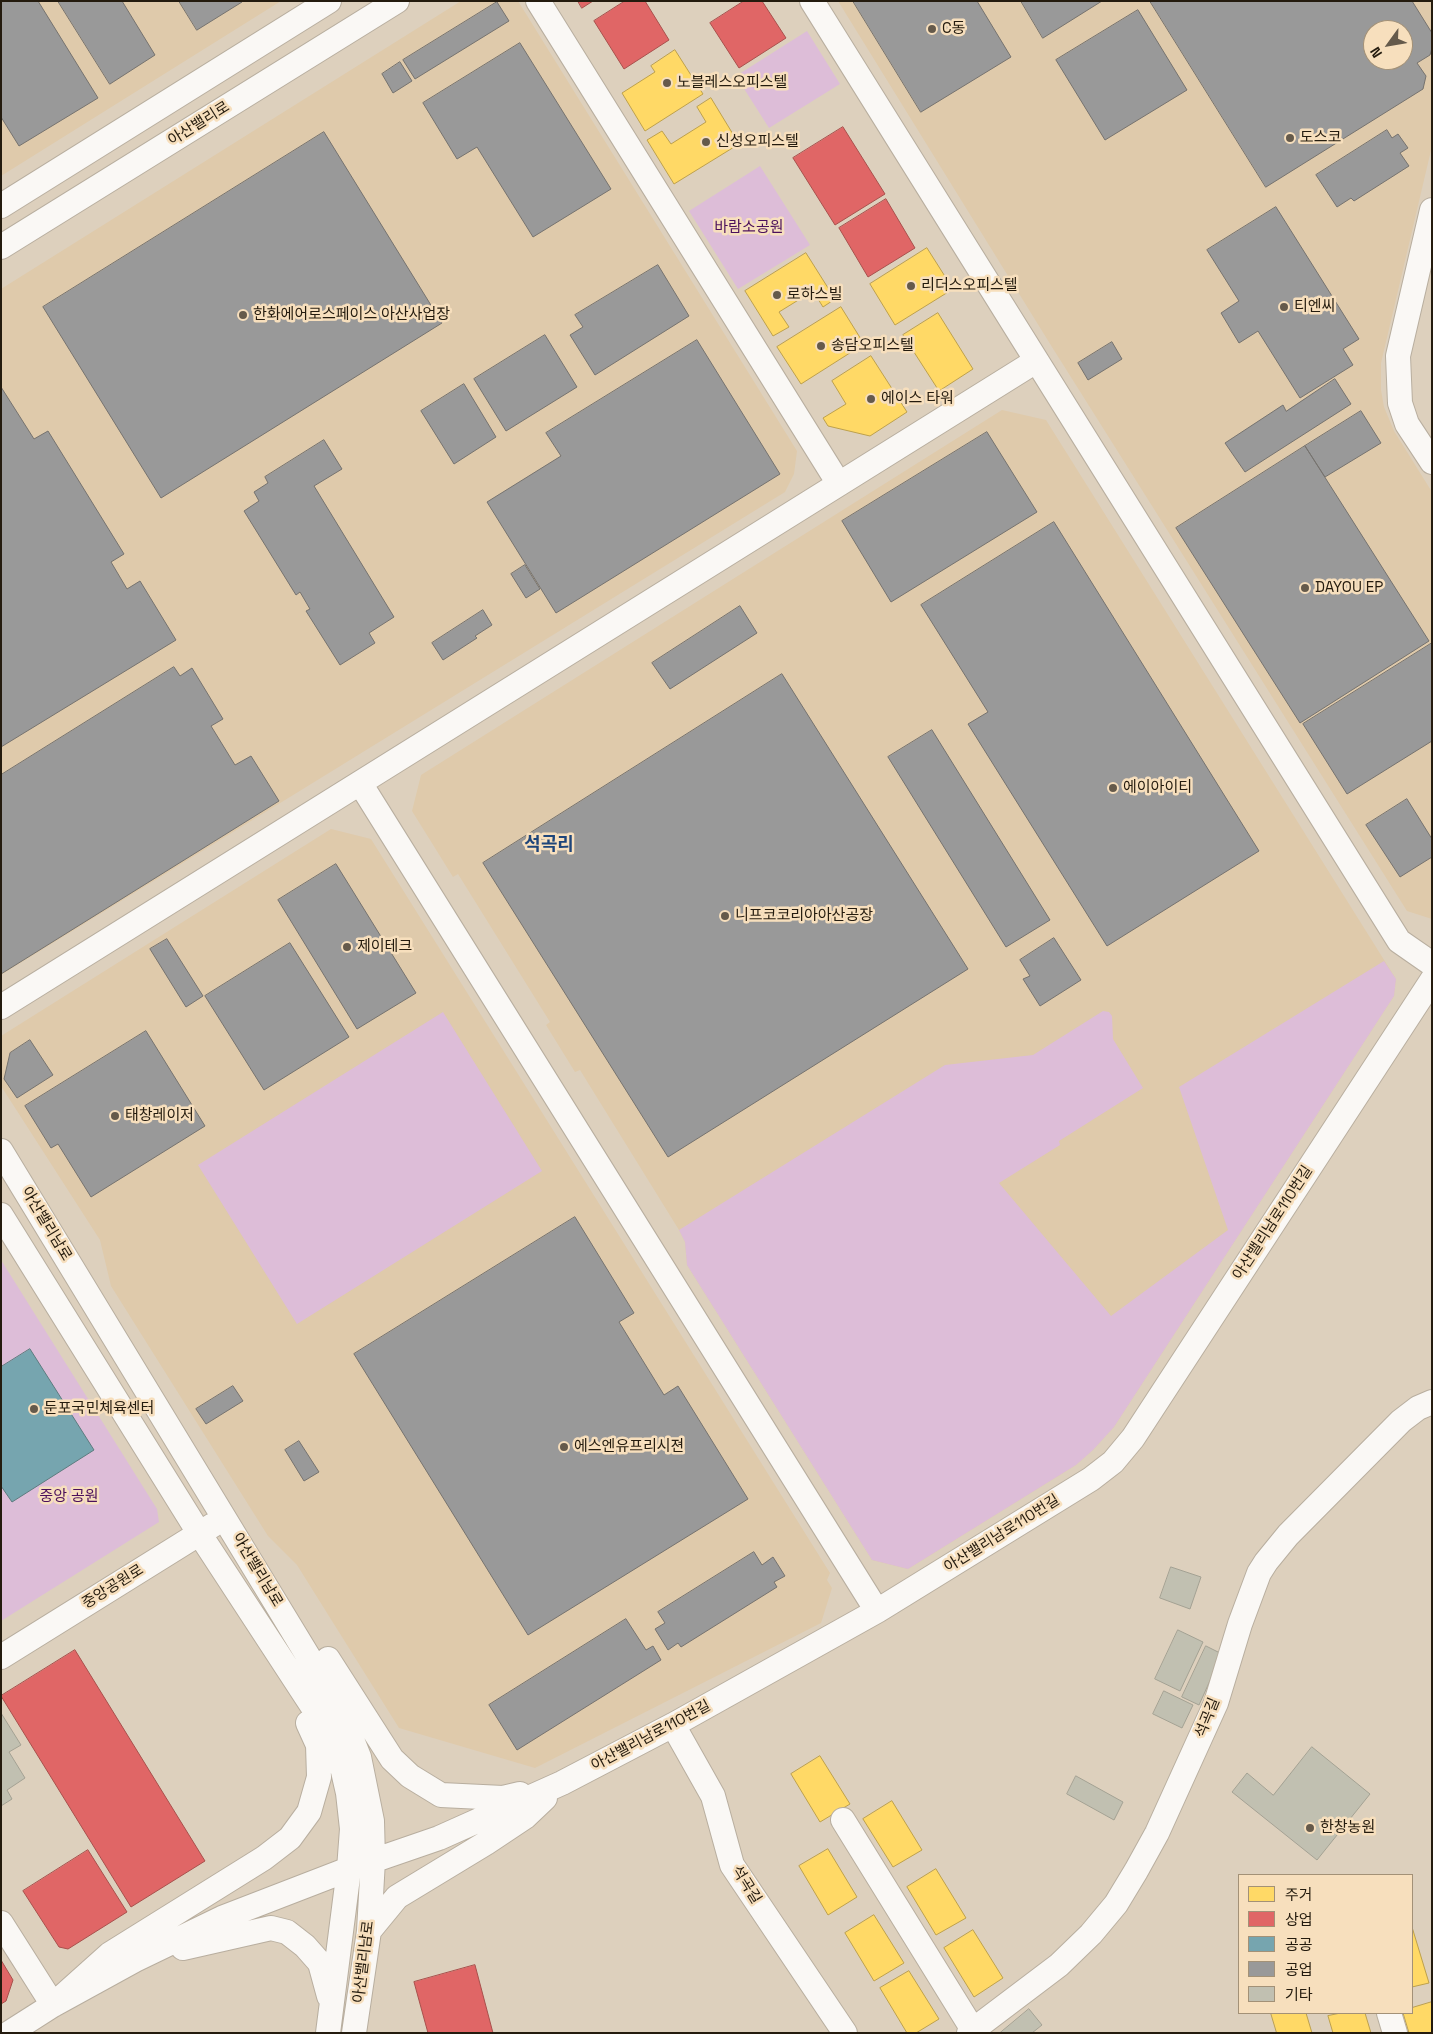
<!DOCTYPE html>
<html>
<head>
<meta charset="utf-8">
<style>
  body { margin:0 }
  #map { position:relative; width:1433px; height:2034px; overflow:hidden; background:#ddd0bd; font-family:"Space Grotesk","Noto Sans KR",sans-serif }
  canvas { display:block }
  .frame { position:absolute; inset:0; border:2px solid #241b0e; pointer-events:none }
  .legend { position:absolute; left:1238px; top:1874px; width:175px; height:140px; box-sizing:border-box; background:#f7dfbd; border:1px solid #a39177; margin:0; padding:6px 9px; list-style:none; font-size:15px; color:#241b0e }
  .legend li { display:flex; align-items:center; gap:10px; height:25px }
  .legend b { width:25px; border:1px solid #a39177 }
  .north { position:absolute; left:1363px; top:20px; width:50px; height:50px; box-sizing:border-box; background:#f7dfbd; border:1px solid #a39177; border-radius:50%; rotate:238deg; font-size:14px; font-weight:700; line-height:20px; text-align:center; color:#241b0e }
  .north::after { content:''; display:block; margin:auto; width:18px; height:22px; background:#655a4b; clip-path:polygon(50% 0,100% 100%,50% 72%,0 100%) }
</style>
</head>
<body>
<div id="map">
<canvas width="1433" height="2034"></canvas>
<div class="frame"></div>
<ul class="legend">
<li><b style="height:14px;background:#ffd966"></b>주거</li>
<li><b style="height:14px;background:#e06666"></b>상업</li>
<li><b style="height:14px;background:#76a5af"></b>공공</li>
<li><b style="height:14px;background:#999"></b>공업</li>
<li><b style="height:14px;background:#c1c0b1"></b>기타</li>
</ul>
<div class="north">N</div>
</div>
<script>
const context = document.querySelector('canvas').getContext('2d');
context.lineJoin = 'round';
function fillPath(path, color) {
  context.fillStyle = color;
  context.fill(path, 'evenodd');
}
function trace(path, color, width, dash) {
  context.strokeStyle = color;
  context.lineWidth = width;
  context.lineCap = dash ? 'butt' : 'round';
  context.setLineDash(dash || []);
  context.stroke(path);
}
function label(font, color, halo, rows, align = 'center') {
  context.font = font + ' "Space Grotesk","Noto Sans KR",sans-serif';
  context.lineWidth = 5;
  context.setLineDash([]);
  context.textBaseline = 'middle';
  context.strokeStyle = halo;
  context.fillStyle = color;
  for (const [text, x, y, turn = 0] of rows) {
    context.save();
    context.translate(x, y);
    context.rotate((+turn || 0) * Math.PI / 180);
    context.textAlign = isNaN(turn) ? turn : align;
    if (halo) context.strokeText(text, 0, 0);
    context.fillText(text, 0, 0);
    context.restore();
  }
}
fillPath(new Path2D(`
  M1,1H281L1,176Z
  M461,1H518L797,451L794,474L785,492L1,975V289Z
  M838,1H1432V146L1381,363V390L1384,407L1394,431L1432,492V919L1407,911L1052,347ZM1373,30H1403V60H1373Z
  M1002,410L1046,420L1396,979L1394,996L1114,1427L1093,1450L1076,1465L908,1569L872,1560L687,1265L685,1242L679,1230L580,1070L575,1072L546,1025L550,1022L458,874L453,877L412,811L421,775Z
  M331,829L371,839L830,1573L827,1580L832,1588L821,1623L535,1768L399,1728L297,1565L268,1536L111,1286L100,1240L1,1086V1036Z`), '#dfcaab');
fillPath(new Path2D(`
  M807,31L840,84L769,128L736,76Z
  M760,166L810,245L738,289L689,211Z
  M1384,961L1396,979L1394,996L1114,1427L1093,1450L1076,1465L908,1569L872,1560L687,1265L685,1242L679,1230L945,1065L1033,1055L1103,1011L1109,1012L1112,1016L1113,1039L1143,1088L1059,1141L1060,1145L999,1183L1111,1316L1228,1230L1179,1087Z
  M443,1012L542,1171L297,1324L198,1165Z
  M1,1260L157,1509L159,1522L1,1621Z`), '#ddbdd8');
const homes = new Path2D(`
  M675,50L703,94L645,131L622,93L655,72L651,66Z
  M711,98L739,144L674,184L647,140L662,131L671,144L706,122L697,107Z
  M927,248L953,289L895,325L870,284Z
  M806,253L835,299L823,307L813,291L779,312L789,327L773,336L745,291Z
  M841,307L864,344L801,384L777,347Z
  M938,313L973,369L939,391L903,335Z
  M871,356L907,412L870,436L828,426L823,418L846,404L832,381Z
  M820,1756L850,1804L820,1822L791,1774Z
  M892,1801L922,1850L893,1867L863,1819Z
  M828,1849L857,1897L828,1915L799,1866Z
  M936,1869L966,1918L936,1935L907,1887Z
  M874,1915L904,1963L874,1981L845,1933Z
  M1412,1927L1429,1983L1412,1987Z
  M973,1930L1003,1978L974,1997L944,1948Z
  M909,1971L939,2019L916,2033H907L880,1988Z
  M1432,2002V2033H1409L1403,2013H1412V2008Z
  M1271,2013H1306L1312,2033H1277Z
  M1341,2013H1365L1371,2033H1333L1328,2016Z`);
fillPath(homes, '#ffd966');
trace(homes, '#bda04c', 1);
const shops = new Path2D(`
  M578,1H593L582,8Z
  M625,1H645L669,40L624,69L594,21Z
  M744,1H762L786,38L739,68L710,23Z
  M843,127L885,194L835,225L793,158Z
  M886,199L915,248L868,277L839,228Z
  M75,1650L205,1861L131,1907L1,1696Z
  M88,1850L127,1912L68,1949L59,1947L23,1891Z
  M1,1960L13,1980L6,2001L1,2004Z
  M475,1965L493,2033H428L414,1982Z`);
fillPath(shops, '#e06666');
trace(shops, '#a8504c', 1);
const public = new Path2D(`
  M30,1349L94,1450L12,1502L1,1486V1367Z`);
fillPath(public, '#76a5af');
trace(public, '#5d7c7f', 1);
const industry = new Path2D(`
  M1,1H38L98,98L19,146L1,117Z
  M58,1H122L155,55L110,84Z
  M179,1H241L242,2L197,30Z
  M853,1H977L1011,57L921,112Z
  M1021,1H1102L1043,38Z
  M1150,1H1412L1432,33V48L1430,55L1417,63L1426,76L1423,89L1266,187ZM1373,30H1403V60H1373Z
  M497,2L509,21L415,79L403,60Z
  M1138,10L1187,90L1105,140L1056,60Z
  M520,43L611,189L533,237L477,147L457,159L423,103Z
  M400,62L412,81L393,93L382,74Z
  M1387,130L1392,138L1398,134L1408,148L1400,153L1409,166L1354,201L1351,198L1337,207L1316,175Z
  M324,132L442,323L161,498L43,307Z
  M1276,207L1359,339L1343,349L1353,365L1300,398L1258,331L1239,343L1221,313L1239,301L1207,250Z
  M658,265L689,316L595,375L570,335L583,327L575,315Z
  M545,335L577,387L506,431L474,379Z
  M697,340L780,474L556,613L487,502L561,456L546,433Z
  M1112,342L1122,359L1088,380L1078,363Z
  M1335,379L1351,404L1245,472L1225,443L1283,405L1286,411Z
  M464,384L496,437L454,464L421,411Z
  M1,387L34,439L48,431L124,554L111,562L127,589L140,581L176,640L1,747Z
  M1361,411L1381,443L1325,477L1305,446Z
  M987,432L1037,512L891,602L842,521Z
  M324,440L342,469L314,486L394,617L369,633L375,643L340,665L306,611L310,609L300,592L296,595L244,511L259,501L254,492L268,483L265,477Z
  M1305,446L1429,641L1300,723L1176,528Z
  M1054,522L1259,851L1107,946L968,724L988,712L921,605Z
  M525,565L540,589L526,598L511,574Z
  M740,606L757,633L670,689L652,663Z
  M483,610L492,625L475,636L477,638L443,660L432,643Z
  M1432,643V741L1347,794L1303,724Z
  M174,667L180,676L192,668L223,719L211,726L235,765L251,756L279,801L1,974V775Z
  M782,674L968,969L668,1157L483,863Z
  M932,730L1050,920L1006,947L888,757Z
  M1407,799L1432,839V857L1400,877L1366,825Z
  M336,864L416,993L357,1029L278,900Z
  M1054,938L1081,980L1040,1006L1023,979L1030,976L1020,960Z
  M167,939L203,996L186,1007L150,949Z
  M290,943L349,1037L264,1090L205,996Z
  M146,1031L205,1126L91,1197L58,1144L51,1148L25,1106Z
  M30,1040L53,1075L17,1098L4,1079L10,1053Z
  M575,1217L634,1313L619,1322L664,1395L678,1386L748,1499L528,1635L354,1354Z
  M233,1386L243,1401L206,1424L196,1409Z
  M299,1441L319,1472L304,1481L285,1450Z
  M754,1552L762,1565L773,1557L785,1576L774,1582L777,1587L681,1647L678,1643L668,1650L655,1629L665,1623L658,1612Z
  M626,1619L646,1650L653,1646L661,1660L517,1750L489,1705Z`);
fillPath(industry, '#999');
trace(industry, '#76736f', 1);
const building = new Path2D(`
  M1171,1567L1201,1577L1190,1609L1160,1598Z
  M1178,1630L1203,1642L1180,1691L1155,1679Z
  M1206,1646L1222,1654L1199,1705L1182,1697Z
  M1164,1691L1193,1705L1182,1728L1153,1714Z
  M1,1713L21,1745L9,1752L25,1778L7,1790L12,1799L1,1806Z
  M1312,1747L1370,1794L1317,1860L1232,1792L1247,1773L1273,1795Z
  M1076,1776L1123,1802L1114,1820L1067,1794Z
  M1029,2009L1042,2025L1032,2033H1000Z`);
fillPath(building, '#c1c0b1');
trace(building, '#a3a193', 1);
const minor = new Path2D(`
  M538,1L839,484
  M812,1L1399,941L1432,964
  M1,206L329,1
  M1432,210L1398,356L1400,403L1407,424L1432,462
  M1,247L397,1
  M360,783L877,1611
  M1,1007L1036,361
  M1,1151L339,1707L359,1757L372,1821L373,1860L369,1931L354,2033
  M1,1215L199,1533L318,1715L335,1748L343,1771L348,1793L352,1829L349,1869L328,2033
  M1,1657L213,1525
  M328,1659L392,1759L410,1776L441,1795L503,1798L520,1794
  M673,1725L713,1796L732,1865L845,2033
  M843,1820L973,2030
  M1,1923L53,2005L110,1954L264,1858L290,1838L309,1812L319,1777L318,1745L308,1723
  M369,1931L397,1897L486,1843L525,1817L545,1798
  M183,1948L271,1928L287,1932L305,1946L320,1963L329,1996
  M1389,2013L1395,2033
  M9,2033L53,2005L135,1960L222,1918L349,1869L439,1838L562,1783L673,1725L877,1611L1091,1479L1113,1462L1133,1438L1432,980
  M969,2033L1059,1965L1091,1934L1116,1904L1136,1871L1157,1833L1216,1703L1240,1624L1259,1573L1266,1562L1288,1535L1401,1421L1418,1408L1432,1402`);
trace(minor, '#b8ae9f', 26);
trace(minor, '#faf8f5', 24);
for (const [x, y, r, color] of [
  [932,29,5,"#655a4b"],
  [667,83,5,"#655a4b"],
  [1290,138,5,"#655a4b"],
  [706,142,5,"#655a4b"],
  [911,286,5,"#655a4b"],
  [777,295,5,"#655a4b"],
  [1284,307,5,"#655a4b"],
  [243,315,5,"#655a4b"],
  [821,346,5,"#655a4b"],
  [871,399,5,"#655a4b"],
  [1305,588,5,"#655a4b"],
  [1113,788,5,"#655a4b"],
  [725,916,5,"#655a4b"],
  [347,947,5,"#655a4b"],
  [115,1116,5,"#655a4b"],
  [34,1409,5,"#655a4b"],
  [564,1447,5,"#655a4b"],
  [1310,1828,5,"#655a4b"]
]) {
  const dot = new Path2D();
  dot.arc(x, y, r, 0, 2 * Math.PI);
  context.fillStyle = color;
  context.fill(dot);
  trace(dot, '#f7dfbd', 2);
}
label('15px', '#241b0e', '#f7dfbd', [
  ["C동",942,29],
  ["노블레스오피스텔",677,83],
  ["도스코",1300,138],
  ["신성오피스텔",716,142],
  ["리더스오피스텔",921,286],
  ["로하스빌",787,295],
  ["티엔씨",1294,307],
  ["한화에어로스페이스 아산사업장",253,315],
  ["송담오피스텔",831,346],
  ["에이스 타워",881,399],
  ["DAYOU EP",1315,588],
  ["에이아이티",1123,788],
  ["니프코코리아아산공장",735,916],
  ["제이테크",357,947],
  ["태창레이저",125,1116],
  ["둔포국민체육센터",44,1409],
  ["에스엔유프리시젼",574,1447],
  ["한창농원",1320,1828]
], 'left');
label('15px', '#241b0e', '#f7dfbd', [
  ["아산밸리로",199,124,-32],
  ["아산밸리남로110번길",1273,1223,-57],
  ["아산밸리남로",46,1224,59],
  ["아산밸리남로110번길",1002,1534,-32],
  ["아산밸리남로",257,1570,59],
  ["중앙공원로",113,1587,-32],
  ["석곡길",1208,1718,-68],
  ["아산밸리남로110번길",651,1736,-28],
  ["석곡길",746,1885,58],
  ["아산밸리남로",364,1962,-83]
]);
label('15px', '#4b105c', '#f7dfbd', [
  ["바람소공원",749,228],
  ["중앙 공원",69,1497]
]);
label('bold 18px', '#1e457a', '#f7dfbd', [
  ["석곡리",549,845]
]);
</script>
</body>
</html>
